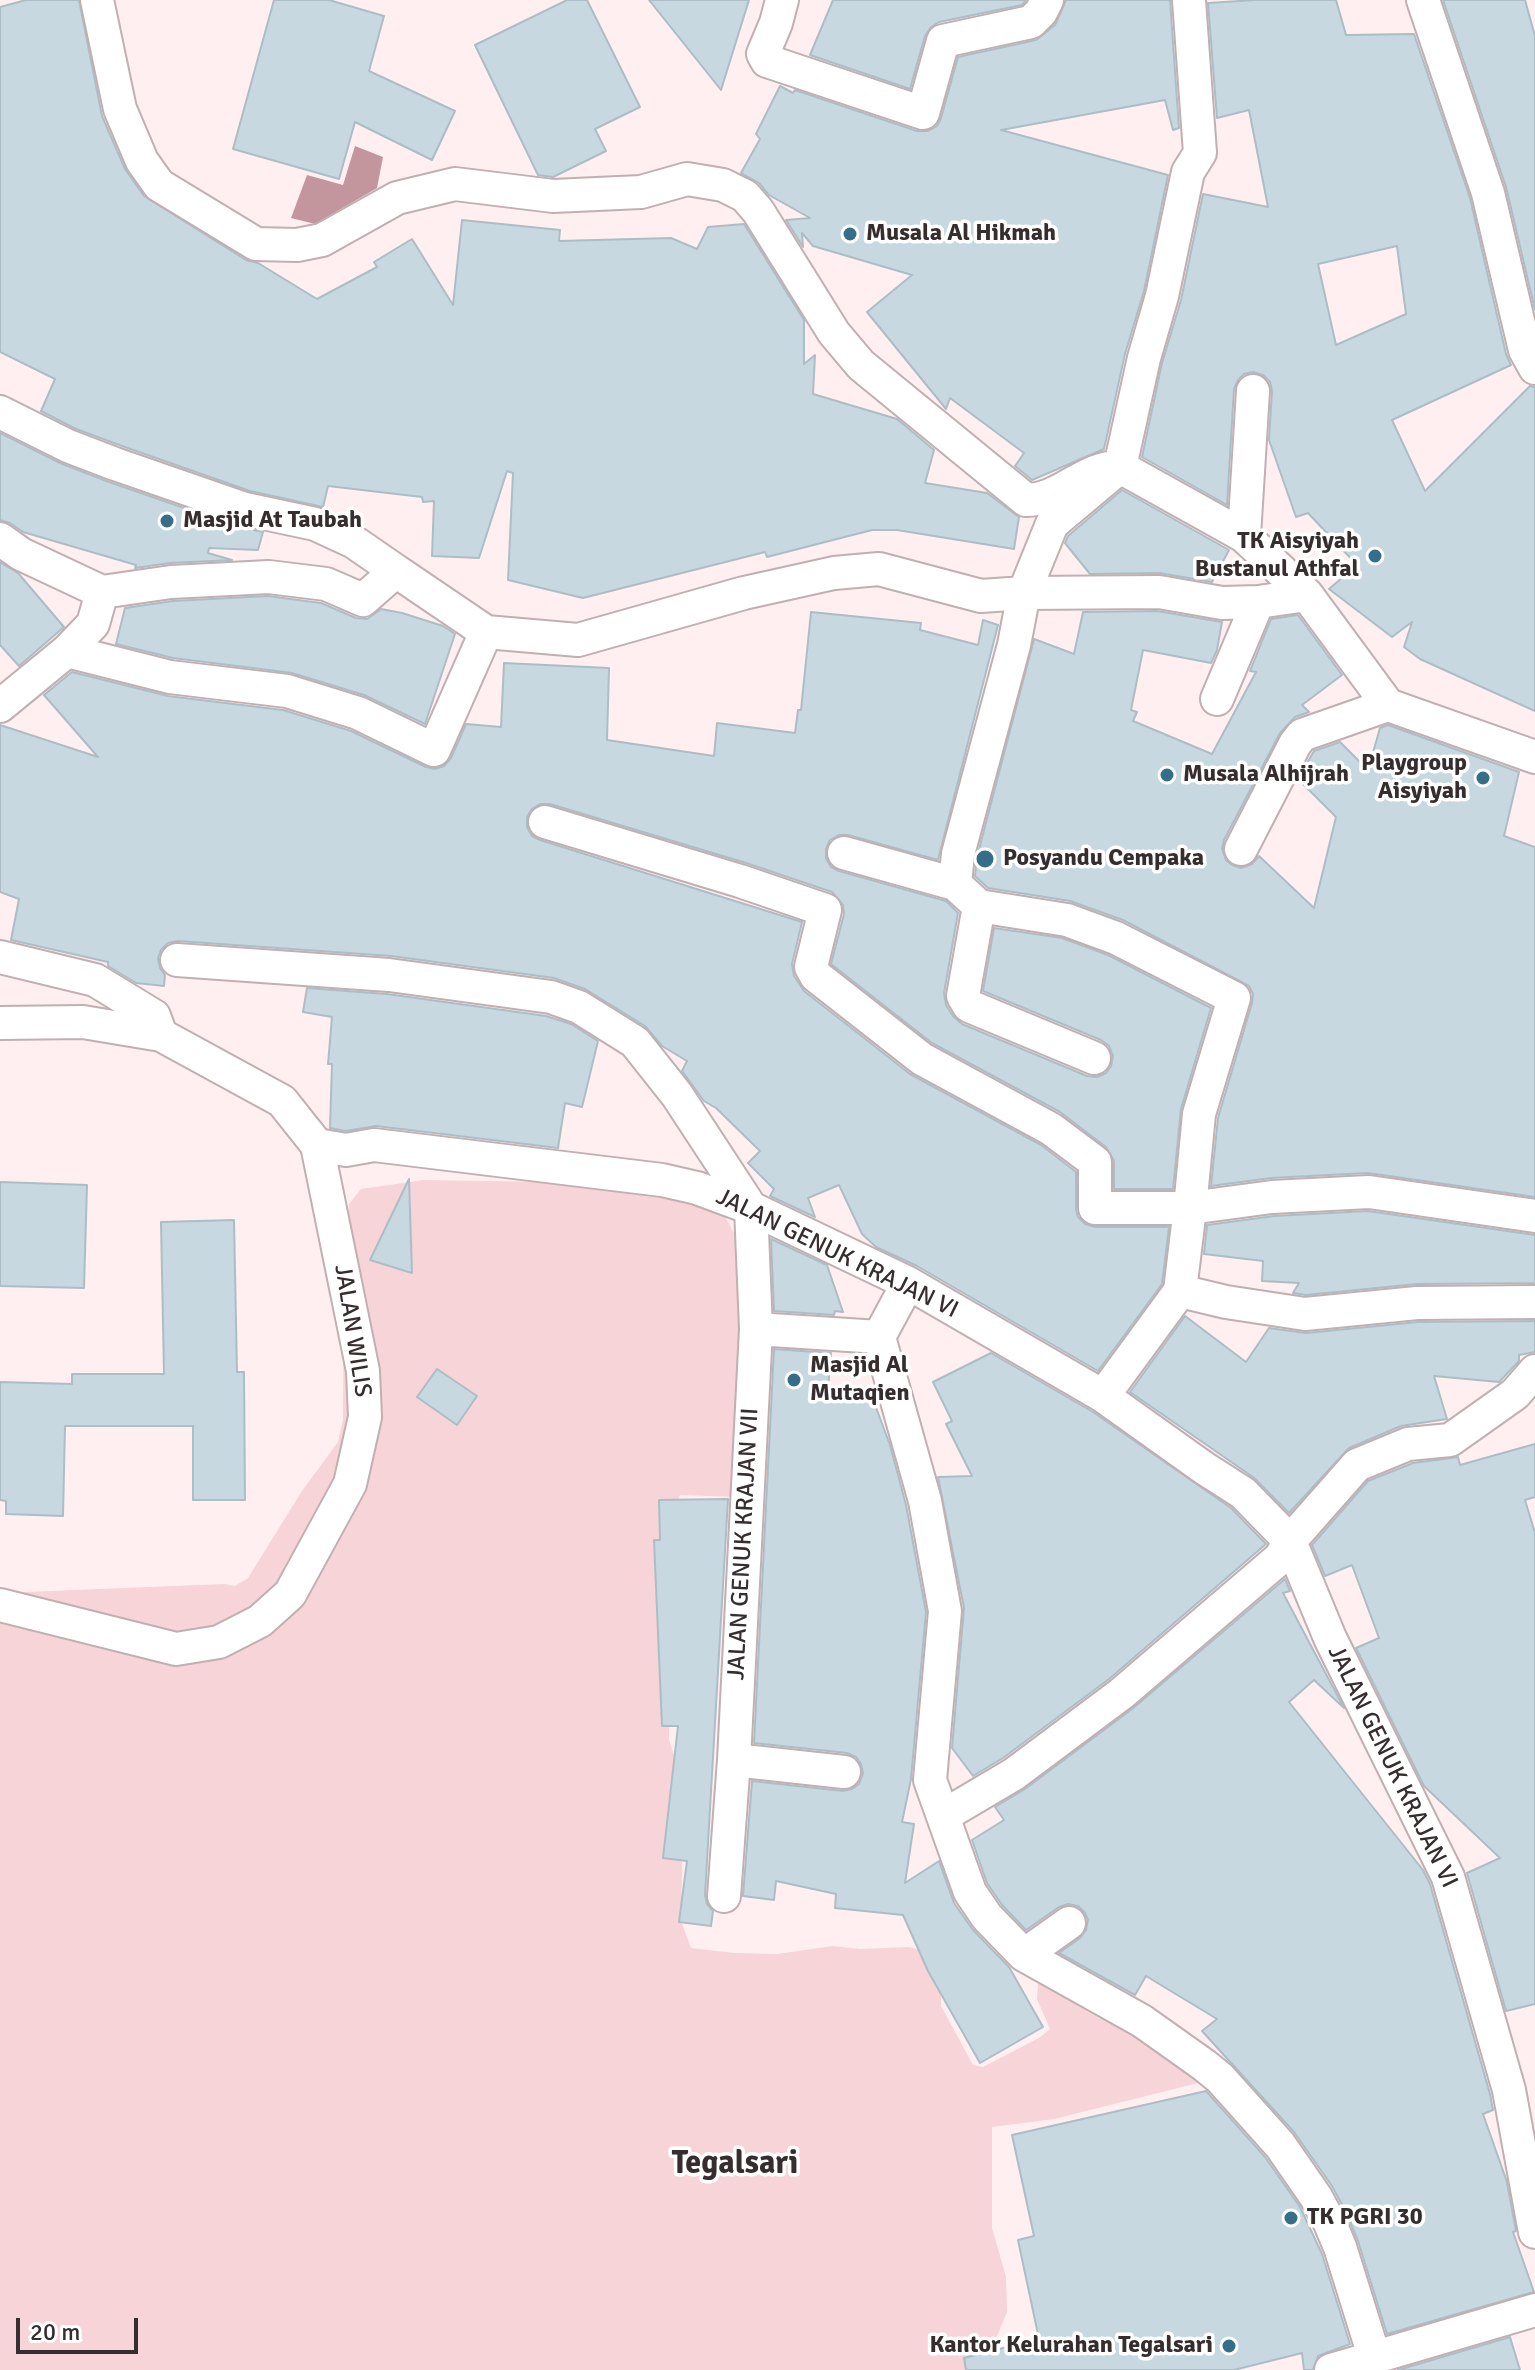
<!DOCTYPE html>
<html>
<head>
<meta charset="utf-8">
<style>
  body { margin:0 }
  #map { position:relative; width:1535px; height:2370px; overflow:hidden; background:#ffeff1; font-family:Signika,sans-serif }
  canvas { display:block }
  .scale { position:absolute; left:16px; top:2318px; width:122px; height:36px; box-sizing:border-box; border:4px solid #352d2e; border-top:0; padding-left:10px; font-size:24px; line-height:28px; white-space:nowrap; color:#352d2e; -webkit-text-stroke:6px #fff; paint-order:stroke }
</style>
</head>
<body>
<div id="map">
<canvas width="1535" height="2370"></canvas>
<div class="scale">20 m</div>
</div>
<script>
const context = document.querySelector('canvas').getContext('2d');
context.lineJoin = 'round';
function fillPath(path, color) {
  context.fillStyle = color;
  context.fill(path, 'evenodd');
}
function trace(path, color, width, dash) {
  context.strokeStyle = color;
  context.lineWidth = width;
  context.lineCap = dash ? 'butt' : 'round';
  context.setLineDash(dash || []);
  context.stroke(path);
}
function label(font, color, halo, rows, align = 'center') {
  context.font = font + ' Signika,sans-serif';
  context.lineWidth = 7;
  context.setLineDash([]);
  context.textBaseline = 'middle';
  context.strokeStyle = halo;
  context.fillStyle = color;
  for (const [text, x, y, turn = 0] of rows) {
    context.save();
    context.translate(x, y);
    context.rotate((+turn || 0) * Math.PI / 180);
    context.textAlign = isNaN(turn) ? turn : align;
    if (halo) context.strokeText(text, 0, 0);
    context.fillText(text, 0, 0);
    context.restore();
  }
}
fillPath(new Path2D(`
  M424,1180L546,1182L692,1196L721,1209L735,1235L743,1290L736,1497L680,1495L673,1514L669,1740L676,1761L683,1827L681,1921L691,1948L734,1953L777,1954L833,1946L860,1949L909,1947L923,1951L941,1996V2006L973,2065L983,2067L1039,2038L1050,2029L1037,1999L1038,1984H1049L1088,2012L1153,2045L1202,2082L1054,2119L992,2127V2228L1006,2277L1007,2312L991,2350L996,2370H0V1593L224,1584L235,1586L248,1578L302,1491L338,1442L343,1420L344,1250L349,1204L361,1189Z`), '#f6d4d7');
fillPath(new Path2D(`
  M355,146L383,157L377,188L315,224L291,218L307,175L343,185Z`), '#c2969c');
const building = new Path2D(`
  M26,0H79L102,116L125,169L144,196L246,260L258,263L317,299L377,267L374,262L412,239L453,305L462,220L560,230L559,241L671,238L697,249L708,227L744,224L804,320V364L815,355L813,394L897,419L934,450L925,483L987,493L1019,517L1014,549L897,530H872L767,557L765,552L583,598L508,580L513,473L507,471L479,558L432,556L434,501L423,502L422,497L328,486L323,507L250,491L122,446L76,429L41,411L55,379L0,352V7Z
  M274,0H329L384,16L369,71L455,111L432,160L355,122L339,179L233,149Z
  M567,0H587L640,107L595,129L606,151L553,177L538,175L475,45Z
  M649,0H749L721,90Z
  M833,0H1026L1022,5L939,22L931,27L925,36L910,89L810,55Z
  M1066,0H1170L1179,128L1173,130L1165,100L1001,130L1168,175L1144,291L1125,354L1104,449L1032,480L1015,466L1024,453L950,398L946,409L867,312L912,275L813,246L802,233L803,247L786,220L810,218L769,195L759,183L741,173L760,139L756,134L780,86L793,93L795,90L917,131H928L937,126L941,118L958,57L1036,40L1055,25Z
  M1255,0H1336L1346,35L1414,34L1470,198L1506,354L1511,365L1392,420L1425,491L1530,386L1535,387V711L1420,659L1404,647L1412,622L1392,637L1329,589L1357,565L1308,513L1296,517L1269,440L1272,391L1270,382L1263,375L1253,372L1244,374L1238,380L1234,389L1227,505L1142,457L1162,363L1181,300L1203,194L1268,207L1249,110L1217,118L1208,3ZM1397,246L1406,314L1336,345L1318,264Z
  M1443,0H1525L1535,36V310L1506,187Z
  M0,433L60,463L109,482L239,527L263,532L258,550L209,548L208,553L232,560L170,563L135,568L136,565L23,532L10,523L0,520Z
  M1122,490L1229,550L1212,582L1159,573L1090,574L1065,543L1068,536Z
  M0,562L18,573L64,627L19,666L0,645Z
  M268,596L321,603L356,618L367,619L381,609L402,613L443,626L455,634L425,724L364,695L292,673L173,658L116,644L125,608L173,601Z
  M1157,611L1222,622L1217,650L1211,663L1143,650L1131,710L1137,712L1133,721L1212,754L1256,672L1250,671L1271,619L1298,615L1342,675L1302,705L1309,712L1295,717L1280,733L1224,840L1222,849L1226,860L1232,865L1241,868L1252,864L1259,856L1314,908L1336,817L1298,779L1314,751L1340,742L1368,770L1380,728L1388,725L1519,772L1504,836L1535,847V1197L1368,1173L1271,1178L1211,1186L1218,1118L1252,1003L1253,994L1249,986L1123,920L1070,901L988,888L975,876L977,857L1034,639L1074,654L1083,612Z
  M811,612L921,623L920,630L978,645L983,620L998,625L938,860L848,835H839L830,840L826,849V858L831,867L839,871L946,901L958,913L944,993L946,1005L953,1016L962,1024L1087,1076L1097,1077L1106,1073L1111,1066L1113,1056L1109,1046L1101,1040L983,991L994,928L1062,938L1108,955L1211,1008L1181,1109L1173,1189H1114V1161L1106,1147L1060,1112L932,1043L831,964L844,914L843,905L832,892L746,863L550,804H540L532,809L527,817V827L532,836L540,840L802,922L792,964L794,976L804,991L910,1074L1041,1145L1076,1172V1209L1078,1217L1085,1224L1095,1227H1169L1162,1284L1098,1371L917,1266L876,1247L862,1234L839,1185L808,1198L815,1217L770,1196L774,1189L748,1163L760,1151L716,1108L704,1101L682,1071L687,1061L662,1046L645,1026L585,989L554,978L391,956L178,941L168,943L161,950L158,958L160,968L165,975L164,986L136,983L108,966V962L11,940L19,899L0,892V725L98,757L44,695L72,672L168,696L283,710L351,731L426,767L435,769L444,766L451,758L466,724L501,727L504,663L609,668L607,740L714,756L717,723L795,733L798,710H801Z
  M307,988L387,994L546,1016L571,1024L598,1041L582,1107L565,1103L558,1148L376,1126L346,1131L330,1128L332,1064H328L332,1017L303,1012Z
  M409,1179L412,1273L370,1260Z
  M0,1182L87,1185L84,1288L0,1286Z
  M1368,1211L1535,1235V1283L1417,1284L1306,1295L1293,1293L1299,1283L1262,1281L1263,1261L1204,1254L1207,1225L1274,1216Z
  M234,1220L237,1372H244L245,1500H193V1426H65L63,1516L6,1514V1501L0,1500V1382L72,1384V1374H164L161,1222Z
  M771,1239L827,1265L843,1312L835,1311L834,1315L774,1311Z
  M1185,1316L1246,1362L1269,1328L1306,1333L1418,1322L1535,1321V1352L1519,1355V1361L1499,1382L1434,1376L1447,1419L1401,1426L1349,1448L1289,1513L1253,1477L1130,1392Z
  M774,1349L831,1353L827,1401L868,1386L890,1445L906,1505L926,1612L911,1779L902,1822L914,1824L905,1883L939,1861L954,1903L973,1930L1009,1967L1043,2027L980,2063L928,1971L903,1915L835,1908L836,1894L776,1881L774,1900L743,1896L752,1781L843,1791L852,1789L859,1784L863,1773L861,1764L856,1757L847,1753L754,1743Z
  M991,1353L1093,1412L1231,1508L1266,1544L1109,1679L1003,1758L973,1776L952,1748L964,1608L938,1477L972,1476L946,1424L952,1421L933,1382Z
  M437,1369L477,1396L457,1425L417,1397Z
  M1535,1444V1497L1525,1500L1535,1533V2004L1506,2011L1467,1873L1500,1858L1424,1786L1356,1648L1379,1638L1352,1565L1325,1576L1312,1545L1368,1481L1413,1463L1458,1457L1460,1465Z
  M728,1499L705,1895L707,1904L713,1911L711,1926L679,1922L687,1861L663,1858L678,1726H662L654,1540H660L659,1500Z
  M1285,1579L1290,1591L1283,1593L1344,1708L1314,1680L1289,1702L1423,1870L1430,1884L1490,2094L1493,2110L1483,2114L1507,2182L1516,2231L1513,2232L1534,2292L1387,2334L1358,2241L1346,2212L1332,2186L1294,2132L1202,2031L1217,2019L1146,1976L1135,1995L1059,1953L1080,1938L1086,1930L1088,1920L1085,1913L1078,1906L1068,1904L1059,1907L1026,1930L1002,1905L987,1883L972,1840L1004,1820L995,1807L1025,1789L1132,1709Z
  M1206,2091L1265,2157L1300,2207L1322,2254L1350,2344L1318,2356L1313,2370H1304L1302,2353L1234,2370H966L964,2358L1039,2339L1018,2240L1034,2236L1012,2135Z
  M1510,2337L1520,2370H1398Z`);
fillPath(building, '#c8d8e0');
trace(building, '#adbdc5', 2);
const minor = new Path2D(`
  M97,0L120,109L142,161L159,185L256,244L297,245L322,240L397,198L455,184L553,196L641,192L687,179L723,185L745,196L758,211L834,333L861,365L1026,500C1061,500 1085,466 1120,467L1244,536L1307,595L1388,705L1535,757
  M782,0L776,23L763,54L767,61L923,113L943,41L1031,22L1041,12L1047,0
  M1423,0L1488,193L1525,350L1535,368
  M0,412L68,446L115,464L245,509L315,524L354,542L396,571
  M1244,536L1253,391
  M0,539L21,554L102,592L171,582L269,577L326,584L363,600L396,571L486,632L578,640L744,593L834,573L879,569L981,596L1024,593L1159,592L1222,603L1258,602L1307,595
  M67,651L170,677L287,691L358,713L434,750L486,632
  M1217,699L1258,602
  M0,706L67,651L93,624L102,592
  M545,822L740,881L825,910L811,967L816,976L922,1059L1051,1129L1095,1162V1208H1190L1199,1114L1234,998L1116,938L1067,920L979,906L955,884L958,854L1014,645L1024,593L1052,524L1120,467L1144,358L1162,296L1188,172L1200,153L1189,0
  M1241,849L1295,744L1302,735L1388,705
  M844,853L955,884
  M979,906L963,996L969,1006L1094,1058
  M0,957L95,980L154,1016L161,1035
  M177,960L389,975L551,997L579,1007L635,1042L677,1095L751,1208L756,1329L734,1760L724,1896
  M0,1023L83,1022L161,1035L282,1101L317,1145L363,1371L365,1417L350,1484L290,1594L260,1621L219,1642L176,1649L0,1605
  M317,1145L346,1150L374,1145L662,1180L697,1188L751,1208L908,1283L1103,1396L1204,1468L1243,1493L1290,1541L1330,1638L1448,1877L1509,2090L1535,2232
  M908,1283L879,1337L925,1501L945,1611L930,1780L970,1892L987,1917L1024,1955L1142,2021L1204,2065L1220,2078L1280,2145L1316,2197L1329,2221L1340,2247L1374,2356
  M1180,1291L1190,1208L1272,1197L1369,1192L1535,1216
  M756,1329L879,1337
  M1103,1396L1180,1291L1226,1302L1305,1314L1417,1303L1535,1302
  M734,1760L844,1772
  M943,1816L1014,1774L1121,1694L1280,1558L1290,1541L1357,1465L1408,1444L1450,1440L1515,1394L1535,1371
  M1024,1955L1069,1923
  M1331,2370L1535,2310`);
trace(minor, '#c1afb1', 36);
trace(minor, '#fff', 32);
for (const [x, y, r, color] of [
  [850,234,8,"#356e88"],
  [167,521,8,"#356e88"],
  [1375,556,8,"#356e88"],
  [1167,775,8,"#356e88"],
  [1483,778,8,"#356e88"],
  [985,859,10,"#356e88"],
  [794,1380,8,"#356e88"],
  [1291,2218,8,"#356e88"],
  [1229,2346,8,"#356e88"]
]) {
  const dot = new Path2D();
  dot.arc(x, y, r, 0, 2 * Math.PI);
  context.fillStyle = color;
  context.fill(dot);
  trace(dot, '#fff', 3);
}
label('bold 24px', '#352d2e', '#fff', [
  ["Musala Al Hikmah",866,234],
  ["Masjid At Taubah",183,521],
  ["TK Aisyiyah",1359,542,"right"],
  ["Bustanul Athfal",1359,570,"right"],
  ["Playgroup",1467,764,"right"],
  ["Aisyiyah",1467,792,"right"],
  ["Musala Alhijrah",1183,775],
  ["Posyandu Cempaka",1003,859],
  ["Masjid Al",810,1366],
  ["Mutaqien",810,1394],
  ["TK PGRI 30",1307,2218],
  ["Kantor Kelurahan Tegalsari",1213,2346,"right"]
], 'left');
label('24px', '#352d2e', '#fff', [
  ["JALAN GENUK KRAJAN VI",837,1254,26],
  ["JALAN WILIS",352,1331,81],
  ["JALAN GENUK KRAJAN VII",744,1544,-87],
  ["JALAN GENUK KRAJAN VI",1392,1767,64]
]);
label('bold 32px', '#352d2e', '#fff', [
  ["Tegalsari",735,2165]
]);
</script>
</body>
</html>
